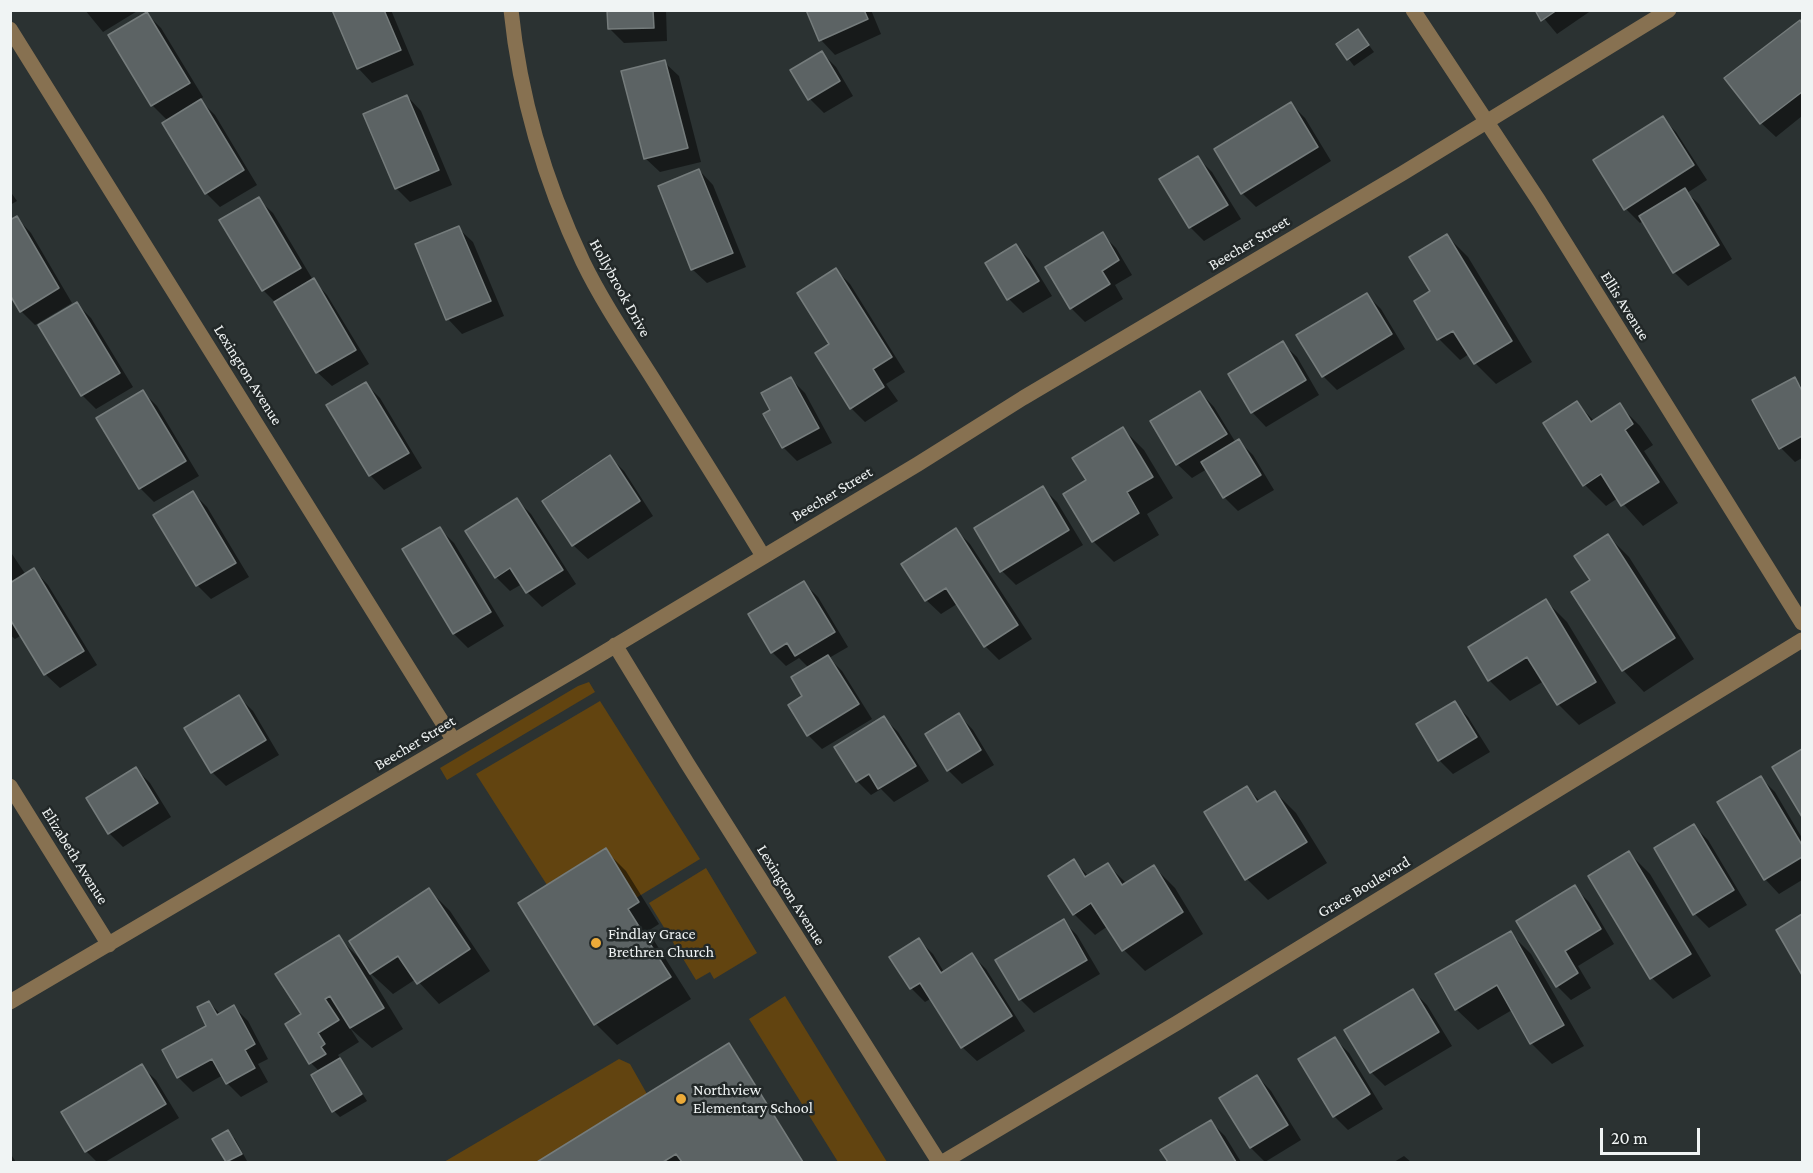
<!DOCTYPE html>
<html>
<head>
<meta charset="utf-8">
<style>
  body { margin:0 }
  #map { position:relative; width:1813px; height:1173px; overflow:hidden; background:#2b3232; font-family:"Crimson Pro",serif }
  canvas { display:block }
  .frame { position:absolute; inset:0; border:12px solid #f0f4f4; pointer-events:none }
  .scale { position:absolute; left:1600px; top:1128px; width:100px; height:27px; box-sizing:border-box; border:3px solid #f0f4f4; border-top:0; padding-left:8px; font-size:18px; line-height:21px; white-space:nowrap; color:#f0f4f4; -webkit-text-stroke:4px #222828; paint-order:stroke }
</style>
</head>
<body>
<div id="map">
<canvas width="1813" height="1173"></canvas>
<div class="frame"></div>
<div class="scale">20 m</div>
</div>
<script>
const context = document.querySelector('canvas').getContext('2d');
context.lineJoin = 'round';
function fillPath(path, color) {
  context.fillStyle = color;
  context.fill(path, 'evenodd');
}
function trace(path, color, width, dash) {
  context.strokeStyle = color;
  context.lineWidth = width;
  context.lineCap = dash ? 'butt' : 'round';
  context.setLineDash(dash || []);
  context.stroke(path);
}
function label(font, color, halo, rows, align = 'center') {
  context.font = font + ' "Crimson Pro",serif';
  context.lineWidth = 5;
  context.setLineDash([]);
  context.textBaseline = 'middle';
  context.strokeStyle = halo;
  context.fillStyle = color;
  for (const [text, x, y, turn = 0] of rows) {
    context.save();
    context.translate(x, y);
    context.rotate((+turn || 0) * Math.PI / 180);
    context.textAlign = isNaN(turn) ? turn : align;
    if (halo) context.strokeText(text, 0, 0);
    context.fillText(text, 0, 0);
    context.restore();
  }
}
fillPath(new Path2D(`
  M589,682L595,692L447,780L440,768L578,686Z
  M600,701L700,859L636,898L605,848L547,885L476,774Z
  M706,868L757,953L714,979L710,972L696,980L649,903Z
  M785,996L887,1162H838L749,1019Z
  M619,1059L630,1064L647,1094L537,1162H444Z`), '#624410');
fillPath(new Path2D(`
  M85,10H139L103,32Z
  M333,10H391L414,65L372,83L358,68Z
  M609,10H666L667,41L624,43L610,29Z
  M807,10H871L881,34L835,55L821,40Z
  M1537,10H1592L1557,34Z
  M147,14L161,28L203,97L200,100L215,115L257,185L220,207L206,193L168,121L152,105Z
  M1799,22L1802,25V116L1776,137L1761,123L1727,78Z
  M1358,31L1374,52L1354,66L1338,45Z
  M822,53L836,67L853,96L824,113L810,99L792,70Z
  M664,62L679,76L701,162L660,172L645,158Z
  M407,96L421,111L452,185L410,202L396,188Z
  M1291,104L1305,118L1331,161L1256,207L1242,193Z
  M1662,118L1676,132L1707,180L1687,193L1699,204L1732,259L1688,286L1674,272L1643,221L1640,223L1626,209Z
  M1198,158L1212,172L1241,219L1204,241L1190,227Z
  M699,170L713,185L746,267L707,283L692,269Z
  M10,191L17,201L10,205Z
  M258,199L273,213L313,280L327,295L369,364L332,386L317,372L278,305L263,290Z
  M17,218L31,233L72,303L35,325L21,311Z
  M458,228L473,242L504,316L462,334L448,319L417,245Z
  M1102,234L1116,248L1132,275L1115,285L1123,299L1085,322L1071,308Z
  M1447,236L1468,257L1532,362L1496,384L1475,363L1469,354L1460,360L1439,339L1432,291Z
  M1016,246L1030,260L1052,296L1023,313L1009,299Z
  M836,270L850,284L905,372L886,384L898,401L865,422L851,408L831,344Z
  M1366,294L1381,309L1405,349L1337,390L1323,376Z
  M77,304L91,318L133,387L96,409L82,395Z
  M1282,343L1297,357L1319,395L1266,427L1252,412L1230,375Z
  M791,379L805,393L832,443L797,461L783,447L772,411Z
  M1794,379L1802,387V458L1795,462L1781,448L1754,401Z
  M366,384L380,398L422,468L384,490L370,475L328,406Z
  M143,392L157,406L199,476L154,502L140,488Z
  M1200,392L1214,407L1236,443L1239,441L1253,455L1274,490L1238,511L1224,497L1207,469L1192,478L1177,464Z
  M1577,403L1594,421L1619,405L1640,426L1653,445L1644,451L1678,503L1643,526L1618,498L1606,506L1585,485L1545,424Z
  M1123,429L1144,450L1173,498L1147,514L1159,535L1114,562L1093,541L1088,481Z
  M610,457L624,471L653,516L588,559L573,545Z
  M1043,488L1057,502L1083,545L1016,585L1002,571Z
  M193,493L207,507L249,577L211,599L197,585Z
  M517,500L531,514L576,584L542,607L527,592L522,584L510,591L496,577Z
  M440,529L454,543L504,626L468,648L454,634L404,550Z
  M956,530L970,544L1032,639L999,660L985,646L957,604L941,614L926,600L903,564Z
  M1608,536L1629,557L1694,659L1644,692L1623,670L1573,592L1592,580Z
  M10,551L26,575L34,570L48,585L97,665L60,688L45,674L22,635L15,639L10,635Z
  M804,583L818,597L848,647L829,658L842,671L872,719L822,749L808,735L804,696L809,668L799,658L786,666L772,652Z
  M1546,601L1567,622L1616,703L1579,725L1558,704L1544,681L1510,701L1489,680Z
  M239,697L253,711L279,755L226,786L212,772Z
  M1454,703L1468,717L1490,752L1453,774L1439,760Z
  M959,715L973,730L994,765L962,784L948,770Z
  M884,718L898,732L929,781L894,802L881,789L871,795L857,781Z
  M1802,750V814L1774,767Z
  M136,769L150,783L171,817L123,847L109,833Z
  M1761,778L1775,792L1802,838V880L1779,894L1765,879L1719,803Z
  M1247,788L1260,801L1275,792L1296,813L1327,863L1268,900L1247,879Z
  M1694,826L1708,840L1747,905L1709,928L1695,914Z
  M605,850L626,871L659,924L648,931L691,999L617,1045L596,1024L520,904Z
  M1629,853L1650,874L1711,976L1673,999L1652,978Z
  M1074,861L1089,877L1108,865L1127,884L1154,867L1175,888L1203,934L1145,971L1124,950L1108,926L1095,935L1074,914Z
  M1574,887L1589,902L1614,944L1578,966L1591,988L1571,1000L1557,986Z
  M429,890L450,911L490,971L439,1004L416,979L393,994L367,970L403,1029L372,1048L350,1028L359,1042L338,1055L367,1101L340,1117L334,1111L320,1072L311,1063L303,1015L338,937L361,960Z
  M1802,916V972L1778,931Z
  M1063,921L1077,935L1100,974L1034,1013L1020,999Z
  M1510,933L1531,954L1584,1046L1552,1064L1531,1043L1512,1010L1478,1030L1456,1009Z
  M919,940L933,954L944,972L972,955L986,969L1025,1031L977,1061L962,1047L932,998L925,1002L911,988Z
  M1413,991L1427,1005L1452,1046L1385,1086L1371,1072Z
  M209,1002L220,1014L234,1007L248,1021L268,1059L258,1064L268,1082L241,1097L227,1083L223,1075L193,1092L178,1077L164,1051L208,1026Z
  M1335,1039L1349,1053L1383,1109L1348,1130L1334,1116Z
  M729,1045L735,1052L804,1162H683L682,1161L680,1162H540Z
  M141,1066L156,1080L179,1118L105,1162H97L86,1151Z
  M1257,1076L1271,1091L1301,1140L1265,1162L1251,1148Z
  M1211,1122L1225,1136L1241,1162H1170L1163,1151Z
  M228,1132L235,1139L247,1161L227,1162L215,1140Z
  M10,1153L16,1162H10Z
  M1404,1156L1411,1162H1394Z`), '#0007');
const building = new Path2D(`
  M332,10H384L401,50L357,69Z
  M607,10H653L654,28L608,29Z
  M806,10H864L868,19L819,41Z
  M1535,10H1557L1541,21Z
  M147,12L190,83L151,106L108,35Z
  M1800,20L1802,24V92L1760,124L1724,78Z
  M1358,29L1369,45L1347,60L1336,44Z
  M822,51L840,81L808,100L790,70Z
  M665,60L688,148L644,159L621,71Z
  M407,95L439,170L395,189L363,114Z
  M201,99L244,170L205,194L162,123Z
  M1291,102L1318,147L1241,194L1214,149Z
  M1663,116L1694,165L1624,210L1593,160Z
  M1198,156L1228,205L1189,228L1159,179Z
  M699,169L733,253L691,270L658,186Z
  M1685,188L1719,245L1673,273L1639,216Z
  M259,197L301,268L262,291L219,220Z
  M17,216L59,288L20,312L10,295V220Z
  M459,226L491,301L446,320L415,244Z
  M1103,232L1119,260L1102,271L1110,284L1070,309L1045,267Z
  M1447,234L1512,341L1474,364L1453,331L1437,340L1414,301L1430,291L1409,257Z
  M1016,244L1039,281L1007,300L985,263Z
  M836,268L892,357L873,369L884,387L850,409L815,353L829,344L797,293Z
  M314,278L356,350L316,373L274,302Z
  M1367,293L1392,334L1322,377L1296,335Z
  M77,302L120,373L81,396L38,325Z
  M1283,341L1306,380L1251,413L1228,374Z
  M791,377L819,428L782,448L763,414L770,410L761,393Z
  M1795,377L1802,391V436L1779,449L1752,400Z
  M366,382L409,453L369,476L326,405Z
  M143,390L186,461L139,489L96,418Z
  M1200,391L1227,434L1176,465L1150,421Z
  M1577,401L1591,422L1620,403L1633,424L1625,430L1659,482L1621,506L1601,474L1583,486L1543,423Z
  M1123,427L1153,477L1127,492L1139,513L1092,542L1063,494L1086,480L1072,458Z
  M1239,439L1261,475L1223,498L1201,462Z
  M610,455L640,501L572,546L542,501Z
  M1043,486L1069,530L1000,572L974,528Z
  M193,491L236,563L196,586L153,515Z
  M517,498L563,570L526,593L510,568L495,578L465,531Z
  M440,527L491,612L453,634L402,549Z
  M956,528L1018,625L984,647L946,588L925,601L901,564Z
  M1608,534L1675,638L1622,671L1571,592L1590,580L1574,556Z
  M34,568L84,651L44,675L10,619V583Z
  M804,581L835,632L795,656L787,643L771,653L748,614Z
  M1546,599L1596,682L1557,705L1527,657L1488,681L1468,647Z
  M828,655L859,704L807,736L788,705L802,696L791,677Z
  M239,695L266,740L211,773L184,728Z
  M1455,701L1477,737L1438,761L1416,724Z
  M959,713L981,750L947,771L925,734Z
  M884,716L916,766L878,789L869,774L856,782L834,747Z
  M1802,749V817L1772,767Z
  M136,767L158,803L108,834L86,798Z
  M1761,776L1802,845V857L1764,880L1717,802Z
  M1247,786L1257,802L1275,791L1307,842L1245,880L1204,812Z
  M1694,824L1734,890L1693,915L1654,848Z
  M606,848L639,902L628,909L671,977L594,1025L518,903Z
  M1629,851L1691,954L1650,979L1588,876Z
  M1074,859L1085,877L1108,863L1122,885L1154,865L1183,912L1122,951L1091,903L1073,915L1048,876Z
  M1575,885L1601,929L1565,951L1578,973L1556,987L1516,921Z
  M429,888L470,949L417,984L398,956L370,974L349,941Z
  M1802,914V975L1776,930Z
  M1064,919L1087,960L1019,1000L995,960Z
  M1511,931L1564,1025L1530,1044L1497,985L1455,1010L1435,974Z
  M339,935L384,1008L350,1028L330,996L325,999L339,1020L318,1033L325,1044L321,1047L326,1054L309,1064L285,1024L301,1014L275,974Z
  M919,938L941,973L972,953L1012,1016L961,1048L920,983L910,989L889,957Z
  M1413,989L1439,1032L1370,1073L1344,1030Z
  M209,1001L217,1015L234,1005L255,1044L245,1050L255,1068L226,1084L212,1059L177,1078L162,1050L206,1026L197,1007Z
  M1335,1037L1370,1094L1333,1117L1298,1059Z
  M729,1043L803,1162H682L676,1154L663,1162H537Z
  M340,1058L362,1094L332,1112L311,1075Z
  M142,1064L166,1104L85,1152L61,1112Z
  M1257,1075L1288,1125L1250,1148L1219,1098Z
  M1211,1120L1236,1162H1168L1160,1150Z
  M228,1130L242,1154L226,1162L212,1139Z`);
fillPath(building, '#5c6364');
trace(building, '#757c7c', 1.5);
trace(new Path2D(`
  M511,10C520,98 545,182 583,262C603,303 629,341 653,379C690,438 727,496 763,556
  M1413,10L1539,201L1802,623
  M10,29L454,741
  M615,645L687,763L939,1162
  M10,786L109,945
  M10,1002L583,665L918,464L1023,398L1403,173L1669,10
  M943,1162L1177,1023L1802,640`), '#877151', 15);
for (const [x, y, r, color] of [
  [596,943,6,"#ebaa39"],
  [681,1099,6,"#ebaa39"]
]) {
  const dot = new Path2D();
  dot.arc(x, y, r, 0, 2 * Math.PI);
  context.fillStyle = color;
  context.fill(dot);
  trace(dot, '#222828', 2);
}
label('16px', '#f0f4f4', '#222828', [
  ["Beecher Street",1249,243,-31],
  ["Hollybrook Drive",620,288,61],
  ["Ellis Avenue",1625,306,58],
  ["Lexington Avenue",248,375,58],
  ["Beecher Street",832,494,-31],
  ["Beecher Street",415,743,-31],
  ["Elizabeth Avenue",75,856,58],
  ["Grace Boulevard",1364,887,-31],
  ["Lexington Avenue",791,895,58]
]);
label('16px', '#f0f4f4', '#222828', [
  ["Findlay Grace",608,934],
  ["Brethren Church",608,952],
  ["Northview",693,1090],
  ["Elementary School",693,1108]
], 'left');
</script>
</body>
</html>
